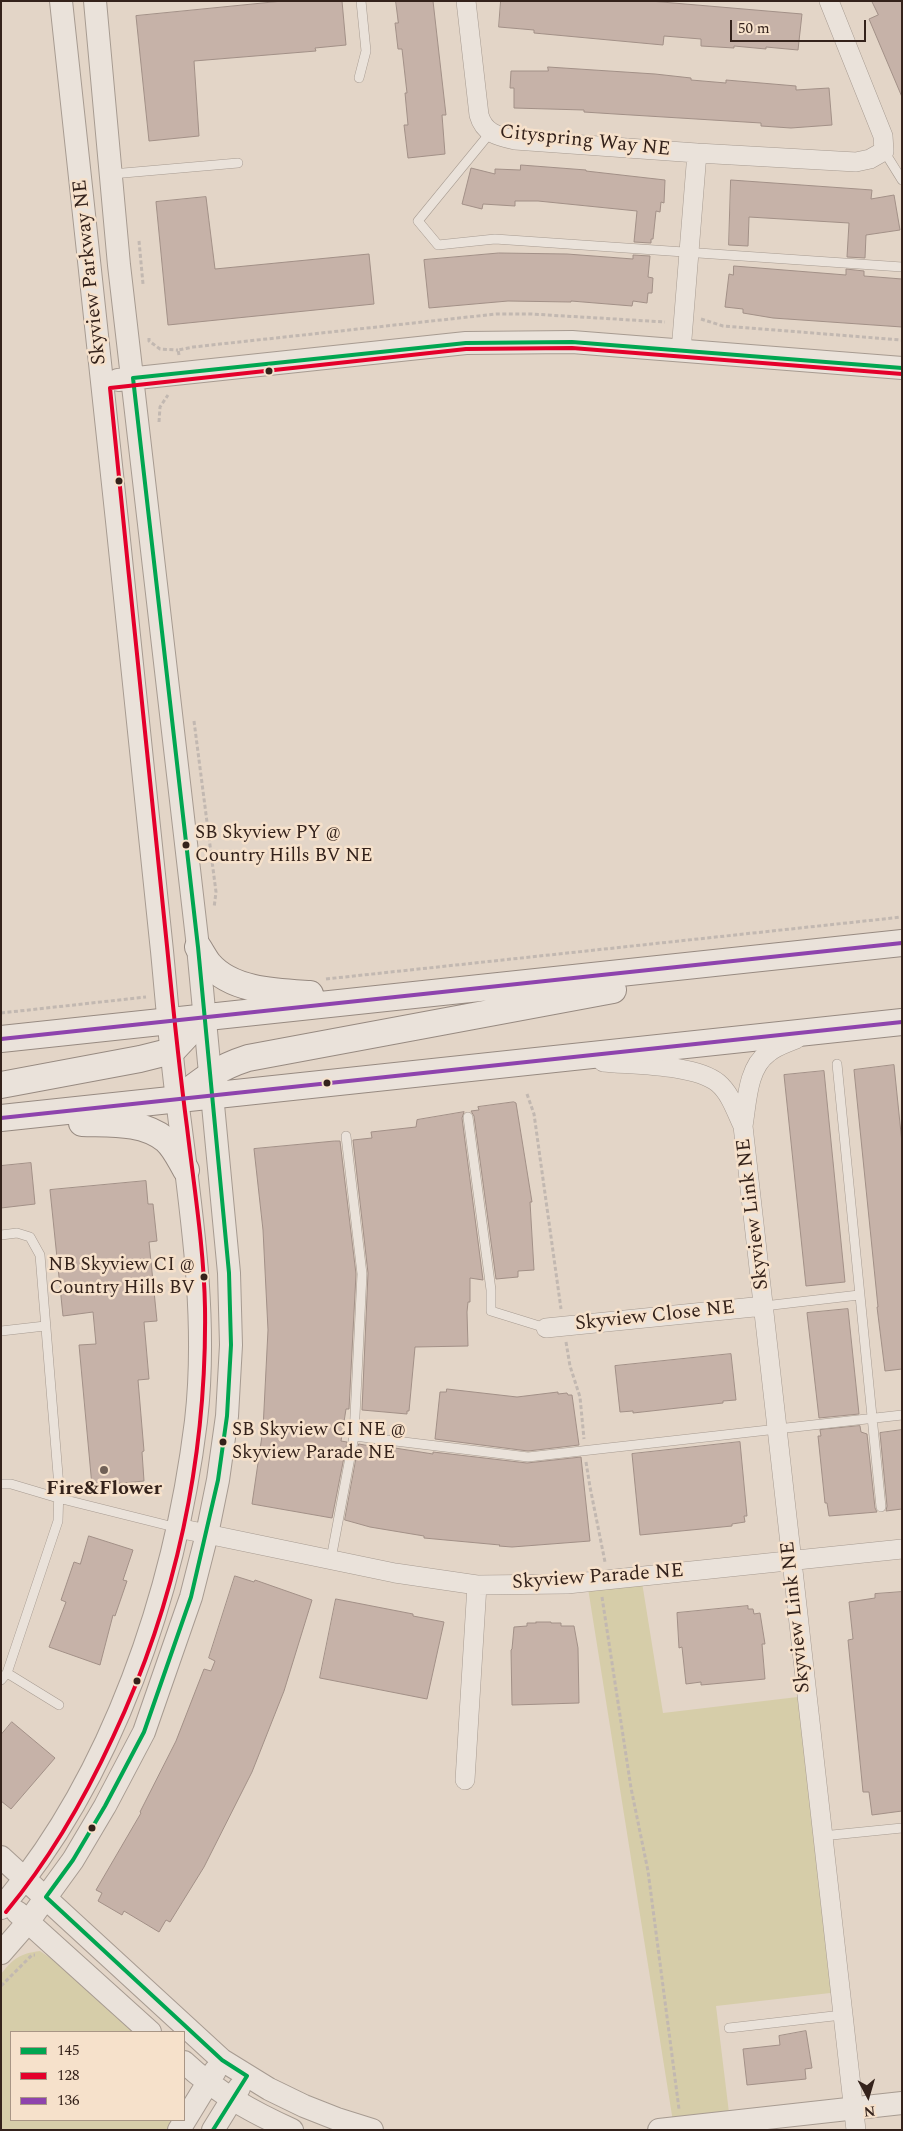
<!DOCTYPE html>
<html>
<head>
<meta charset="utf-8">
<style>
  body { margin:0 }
  #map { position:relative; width:903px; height:2131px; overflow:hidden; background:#e3d5c7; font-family:Spectral,serif }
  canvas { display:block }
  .frame { position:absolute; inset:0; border:2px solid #34221b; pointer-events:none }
  .legend { position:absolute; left:10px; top:2031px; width:175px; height:90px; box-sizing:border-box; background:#f6e1cb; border:1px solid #a89585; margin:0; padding:6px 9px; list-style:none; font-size:15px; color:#34221b }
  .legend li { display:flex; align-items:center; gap:10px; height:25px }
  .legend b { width:25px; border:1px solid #a89585 }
  .north { position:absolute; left:843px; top:2071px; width:50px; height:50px; -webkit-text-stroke:4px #f6e1cb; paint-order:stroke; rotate:174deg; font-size:14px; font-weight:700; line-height:20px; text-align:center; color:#34221b }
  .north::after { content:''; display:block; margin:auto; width:18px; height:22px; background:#34221b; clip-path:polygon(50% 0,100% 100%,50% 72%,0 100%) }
  .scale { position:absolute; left:730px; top:20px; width:136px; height:22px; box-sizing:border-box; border:2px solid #34221b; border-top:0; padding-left:6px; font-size:15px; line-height:18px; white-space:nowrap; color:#34221b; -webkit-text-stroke:4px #f6e1cb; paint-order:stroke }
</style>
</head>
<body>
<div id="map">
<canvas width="903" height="2131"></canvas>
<div class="frame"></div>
<ul class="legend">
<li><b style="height:6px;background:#00a651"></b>145</li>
<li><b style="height:6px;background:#e4002b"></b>128</li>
<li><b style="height:6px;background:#8e44ad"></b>136</li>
</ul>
<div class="north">N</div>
<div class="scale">50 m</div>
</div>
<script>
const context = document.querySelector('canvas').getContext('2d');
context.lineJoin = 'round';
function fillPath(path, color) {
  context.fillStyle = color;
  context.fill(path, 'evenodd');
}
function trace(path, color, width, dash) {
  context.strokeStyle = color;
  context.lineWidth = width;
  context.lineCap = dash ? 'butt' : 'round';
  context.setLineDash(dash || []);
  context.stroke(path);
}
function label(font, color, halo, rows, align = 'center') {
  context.font = font + ' Spectral,serif';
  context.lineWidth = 5;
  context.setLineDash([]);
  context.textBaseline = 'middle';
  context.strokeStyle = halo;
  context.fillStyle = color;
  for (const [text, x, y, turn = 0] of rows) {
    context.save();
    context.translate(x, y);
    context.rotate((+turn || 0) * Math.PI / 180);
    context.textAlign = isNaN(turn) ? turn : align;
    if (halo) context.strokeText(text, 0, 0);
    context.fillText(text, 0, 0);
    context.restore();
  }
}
fillPath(new Path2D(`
  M641,1576L663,1713L806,1696L839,1992L716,2006L730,2121L674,2128L587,1582Z
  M40,1951L56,1962L134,2032H11V2120H174L169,2130H1V1974C14,1958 19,1954 40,1951Z`), '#d6cda9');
const building = new Path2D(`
  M283,1H342L346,45L315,48L316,51L194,61L199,136L149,141L136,16Z
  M396,1H433L446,115H442L445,154L408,158L404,125H408L405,93H407L402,49H398L395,23H398Z
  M501,1H650L802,14L798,50L766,47V49L734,46V48L701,46V39L664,36L663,45L534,33V30L499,27Z
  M872,1H902V97L869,19L878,15Z
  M548,67L655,74L691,78V80L726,83V80L796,86V90L829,88L832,125L791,128L761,126V123L615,114L584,112V110L514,108V88H510L511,71H548Z
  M521,165L586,170V171L665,180L664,203L661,202L660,212L656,211L653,239H651V243L634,242L637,211L538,201H515V206L483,204L482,209L462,204L471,168L495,174V169L520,170Z
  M731,180L872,190L871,199L894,195L900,230L866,235L865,258L847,257L849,223L749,217L748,246L729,245Z
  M206,197L215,269L369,254L374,304L168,325L156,202Z
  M499,253L567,254L633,259V255L650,256L648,277L653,278L652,293H648L647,303L633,301L632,306L571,301V302L508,301L429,308L424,260Z
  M734,266L846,275V269L864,271V276L902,279V327L773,318L743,313V309L725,307L729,274L733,275Z
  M894,1065L902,1143V1369L885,1371L877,1307H878L854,1070Z
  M824,1071L845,1282L806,1286L784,1075Z
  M514,1102L516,1103L532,1202H530L534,1270L518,1271V1277L496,1279L474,1116L471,1111L479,1110L478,1107Z
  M464,1112L462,1118L483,1280L470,1278V1302H468L467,1312L468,1346L415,1347L409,1411H407V1414L362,1410L368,1273L353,1140L372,1138L371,1132L416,1127L417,1120Z
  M335,1141H340L356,1274L349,1409H346L341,1441L347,1442L332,1518L252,1504L263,1429L268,1330L263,1230L254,1149Z
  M31,1163L35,1204L1,1208V1166Z
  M146,1181L148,1204H153L157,1241L149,1242L157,1321L144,1322L149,1379L138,1380L144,1451L142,1452L144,1481L92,1486L79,1345L96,1344L93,1312L63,1316L50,1190Z
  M848,1309L859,1414L819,1418L807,1313Z
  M731,1354L736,1400L723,1401V1403L633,1413V1411L620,1412L615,1366Z
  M447,1389L517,1397L558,1392V1394L567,1393L568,1395H572L579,1445L528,1451L435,1439L440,1392H446Z
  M860,1426L861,1432L867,1434L875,1508L877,1512L829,1516L827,1503H825L818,1436H821L820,1430Z
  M902,1430V1509L886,1511L887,1506L880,1433Z
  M740,1442L747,1516H744L745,1522L732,1524V1526L640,1535L632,1454Z
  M359,1444L381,1448L382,1446L433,1454V1452L527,1463L581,1457L590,1541L512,1547L499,1546L500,1545L424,1538V1536L370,1527L345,1520Z
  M89,1536L133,1550L123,1580L127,1581L115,1616L113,1615L100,1665L49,1647L66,1602L61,1600L74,1562L80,1564Z
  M235,1576L254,1582L255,1580L312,1600L284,1691L252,1772L204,1867L170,1922L166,1920L159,1932L124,1911L122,1915L98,1901L102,1893L96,1890L141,1813L140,1812L176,1741L204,1669L211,1671L215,1661L209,1658Z
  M902,1592V1811L872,1815L869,1792H863L848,1640L853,1639L849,1602L875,1598V1594Z
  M336,1599L413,1614V1616L444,1622L427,1699L320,1678Z
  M748,1606V1609H753L754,1614L760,1613L765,1644H762L765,1679L701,1685V1682L686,1684L682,1647L679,1648L677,1613Z
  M536,1622H551V1623H561V1626H574L578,1648L579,1703L512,1705L511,1650L512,1649L514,1627L527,1626V1623H536Z
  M12,1722L55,1758L11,1809L1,1801V1735Z
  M806,2031L812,2068L805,2069L806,2079L747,2085L743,2049L780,2045L779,2036Z`);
fillPath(building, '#c6b2a8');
trace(building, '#a29087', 1);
const service = new Path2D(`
  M359,78L366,51L361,1
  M490,133L418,221L438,245L495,239L902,267
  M884,151L902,180
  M112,174L238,163
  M837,1064L881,1507
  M468,1117L491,1290V1311L546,1328
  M1,1235L17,1233L30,1237L40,1255L59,1487L58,1521L7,1673L1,1680
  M764,1306L859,1295
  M1,1331L45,1326
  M354,1436L528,1457L902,1415
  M1,1484H11L58,1498L178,1528
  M331,1559L354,1436L362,1274L346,1136
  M7,1673L59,1705
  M822,1836L902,1828
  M729,2028L842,2015`);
const minor = new Path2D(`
  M466,1L479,115C484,133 497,136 515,140L697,153L856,162L870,159L884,151L883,136L829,1
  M681,351L697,153
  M796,1039C787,1043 776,1046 768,1053C747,1068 747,1103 743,1126L856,2130
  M603,1062C633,1065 695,1064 718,1083C731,1094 736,1112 743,1126
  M546,1328L764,1306
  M178,1528L395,1573L477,1585L567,1584L902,1549
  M465,1780L477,1585`);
const tertiary = new Path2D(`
  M118,380L466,343L572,342L902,368
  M1,1857L222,2060L269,2089L304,2106L337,2119L372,2130
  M1,1908C113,1777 175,1591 196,1421C208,1318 191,1210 178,1107C171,1055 167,1003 162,951C129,634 96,318 61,1
  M17,1912L150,2032
  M1,1953L28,1922L73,1860L105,1806L144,1732L191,1597L207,1534L218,1480L227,1416L231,1345L229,1273L198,947L119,265L95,1
  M184,2062C216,2092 252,2112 292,2130
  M179,2130L215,2071
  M213,2130L239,2088
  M659,2130L902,2103`);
const secondary = new Path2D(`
  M198,947C202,953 205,959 209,964C232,991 277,992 310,994
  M1,1039L902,943
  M1,1085L140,1059L172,1051L204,1017
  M177,1100C202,1080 217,1068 248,1058L613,990
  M1,1118L902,1022
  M82,1123C110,1124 143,1121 166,1140C175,1148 180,1160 186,1170`);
trace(service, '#a79b91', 10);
trace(minor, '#a79b91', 20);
trace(tertiary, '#a79b91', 24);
trace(secondary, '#978a81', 28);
trace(new Path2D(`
  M139,241L143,284
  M701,319L723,326L902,340
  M149,338V341L160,349L178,350
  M179,355L178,350L193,347L496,314H531L665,322
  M159,422L160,407L168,395
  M194,721L216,892L214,908
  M326,979L902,917
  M1,1013L146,997
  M527,1094L534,1114L561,1309
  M566,1342L570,1366L580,1397L584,1439
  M586,1462L590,1487L605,1562
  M602,1597L631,1788L648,1871L679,2109
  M1,1986L32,1955H35`), '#c2b8b1', 3, [4, 2.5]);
trace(service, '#eae2da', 9);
trace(minor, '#eae2da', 19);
trace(tertiary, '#eae2da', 22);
trace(secondary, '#eae2da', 26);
trace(new Path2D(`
  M213,2130L247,2076L222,2060L46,1897L73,1860L105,1806L144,1732L191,1597L218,1480L227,1416L231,1345L229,1273L198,947L133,378L466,343L572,342L902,368`), '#00a651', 4);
trace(new Path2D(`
  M6,1912C50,1859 84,1800 113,1737C176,1603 207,1457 205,1308C204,1248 194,1187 187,1127C179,1067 173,1007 167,946C147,760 129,574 110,388L466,349L572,348L902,374`), '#e4002b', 4);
trace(new Path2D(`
  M1,1039L902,943
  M1,1118L902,1022`), '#8e44ad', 4);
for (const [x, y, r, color] of [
  [269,371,4.5,"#34221b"],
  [119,481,4.5,"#34221b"],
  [186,845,4.5,"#34221b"],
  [327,1083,4.5,"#34221b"],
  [204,1277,4.5,"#34221b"],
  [223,1442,4.5,"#34221b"],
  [104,1470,5,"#716157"],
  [137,1681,4.5,"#34221b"],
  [92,1828,4.5,"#34221b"]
]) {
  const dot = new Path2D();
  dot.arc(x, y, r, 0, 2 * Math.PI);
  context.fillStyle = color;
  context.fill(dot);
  trace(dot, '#f6e1cb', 2);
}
label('19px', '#34221b', '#f6e1cb', [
  ["SB Skyview PY @",195,834],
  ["Country Hills BV NE",195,857],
  ["NB Skyview CI @",195,1266,"right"],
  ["Country Hills BV",195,1289,"right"],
  ["SB Skyview CI NE @",232,1431],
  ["Skyview Parade NE",232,1454]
], 'left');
label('20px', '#34221b', '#f6e1cb', [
  ["Cityspring Way NE",585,142,6],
  ["Skyview Parkway NE",91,272,-96],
  ["Skyview Link NE",754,1214,-97],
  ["Skyview Close NE",655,1317,-6],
  ["Skyview Parade NE",598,1578,-4],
  ["Skyview Link NE",797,1617,-96]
]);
label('bold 20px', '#34221b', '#f6e1cb', [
  ["Fire&Flower",104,1490]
]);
</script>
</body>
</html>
